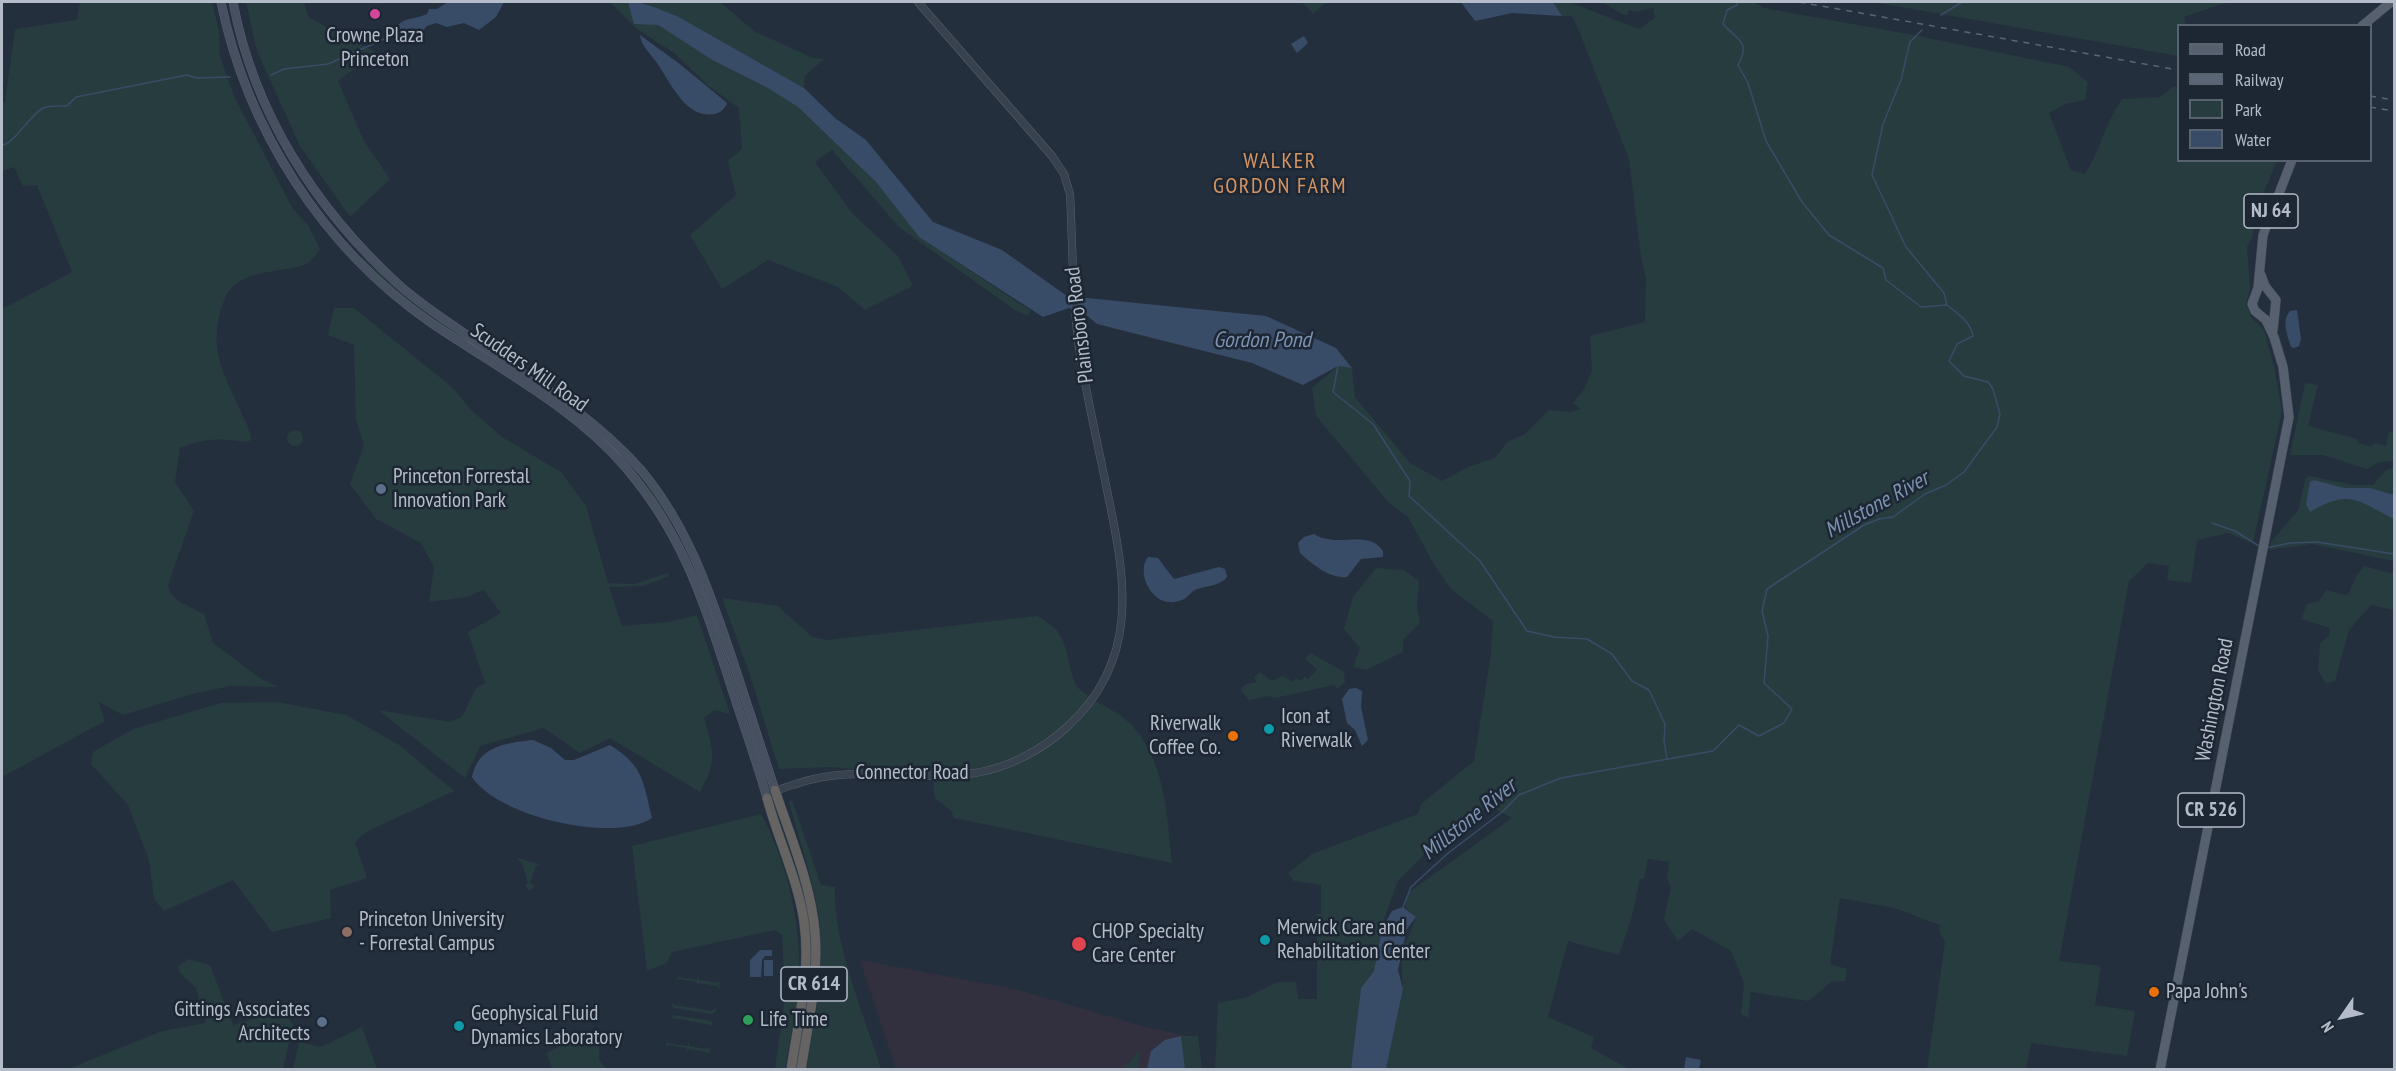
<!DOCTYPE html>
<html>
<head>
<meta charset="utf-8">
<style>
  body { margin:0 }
  #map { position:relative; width:2396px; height:1071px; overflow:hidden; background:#242f3e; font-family:"PT Sans Narrow",sans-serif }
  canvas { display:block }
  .frame { position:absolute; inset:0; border:3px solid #b4bcc9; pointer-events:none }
  .legend { position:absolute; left:2177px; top:24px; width:195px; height:138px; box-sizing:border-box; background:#1d2633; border:2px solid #59626f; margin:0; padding:8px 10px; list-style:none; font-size:18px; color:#b4bcc9 }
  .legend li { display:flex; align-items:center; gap:12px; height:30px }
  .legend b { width:30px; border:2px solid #59626f }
  .north { position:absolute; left:2312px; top:987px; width:60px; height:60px; -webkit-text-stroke:4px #1d2633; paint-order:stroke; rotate:236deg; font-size:16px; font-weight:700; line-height:24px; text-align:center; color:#b4bcc9 }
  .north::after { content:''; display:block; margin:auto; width:21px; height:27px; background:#b4bcc9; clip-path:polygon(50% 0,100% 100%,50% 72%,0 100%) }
</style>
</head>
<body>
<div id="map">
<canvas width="2396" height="1071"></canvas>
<div class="frame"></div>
<ul class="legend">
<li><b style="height:8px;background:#56606e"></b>Road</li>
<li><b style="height:8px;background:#5a6575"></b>Railway</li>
<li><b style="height:16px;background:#263c3f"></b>Park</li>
<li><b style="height:16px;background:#394c67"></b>Water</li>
</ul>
<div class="north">N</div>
</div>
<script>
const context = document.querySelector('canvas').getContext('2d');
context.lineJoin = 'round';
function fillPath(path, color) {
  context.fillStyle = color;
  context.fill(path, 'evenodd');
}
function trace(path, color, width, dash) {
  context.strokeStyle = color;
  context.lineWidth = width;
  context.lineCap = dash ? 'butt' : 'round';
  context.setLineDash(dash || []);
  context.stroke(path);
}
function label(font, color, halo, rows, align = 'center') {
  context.font = font + ' "PT Sans Narrow",sans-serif';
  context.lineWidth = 5;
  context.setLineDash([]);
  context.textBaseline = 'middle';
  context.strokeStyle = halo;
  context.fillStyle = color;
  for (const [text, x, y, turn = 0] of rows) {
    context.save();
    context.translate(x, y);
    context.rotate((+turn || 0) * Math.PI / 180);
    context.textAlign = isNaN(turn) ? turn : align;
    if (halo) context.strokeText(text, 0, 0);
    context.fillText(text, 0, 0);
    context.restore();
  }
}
fillPath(new Path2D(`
  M860,960L1019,990L1145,1027L1198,1038L1197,1069H896Z`), '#32303f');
fillPath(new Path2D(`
  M80,2H212L219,31L220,57L234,96L293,209L308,225L320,249C317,253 313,260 308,263C280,276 238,265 224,301C206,346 224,374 242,414C245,422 251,431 251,440L247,442C221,438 204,438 180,448L175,482L194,511L168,585C171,602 190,606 204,614L213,643L261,679L279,687L231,686L196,693L123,715L99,702L105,721L2,777V309L72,272L37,185L23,186L14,167L2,171V103L5,102L15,29L77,20Z
  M246,2H304L309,18L376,52L338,81L364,141L390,179L350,217L300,146L257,51Z
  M610,2H628L633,13L642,23L658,25L714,61L766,87L798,107L876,182L919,237L1031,311L1027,316L1012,308L899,227L832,150L815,162L852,213L898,256L913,286L865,310L838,287L768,260L722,289L690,235L736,195L728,161L742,149L739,108L710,87L674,53L637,29Z
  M645,2H720L754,31L813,58L824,59L805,76L804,88L677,16L655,9Z
  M1302,2H1326L1313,14Z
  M1553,2H1569L1639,29L1655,18L1653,8L1635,12L1629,10L1627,15H1624L1602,2H1753L1764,8L1914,35L2069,67L2088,82L2085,100L2065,104L2049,113L2071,170L2085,174C2100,150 2106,122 2122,99L2160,97L2174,86L2178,87V160L2277,161L2253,218V236L2247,247L2250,288L2246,304L2251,317L2264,330L2274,367L2282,411L2253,543L2228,533L2197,540L2191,583L2167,580L2169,566L2148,563L2129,581L2059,961L2101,966L2095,1005L2135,1011L2127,1056L2031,1043L2026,1069H1927L1945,942L1939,931L1940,925L1894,908L1840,898L1830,964L1847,969L1845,981L1831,982L1809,1001L1751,992L1748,1018L1741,1014L1744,983L1731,951L1692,929L1678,941L1664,920L1671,886L1667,879L1669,862L1648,859L1644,879H1640L1632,916L1619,955L1568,941L1548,1017L1594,1037L1591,1048L1629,1069H1386L1403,989L1401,954L1416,918L1405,906L1408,893L1512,818L1491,807L1473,814L1453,837L1442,836L1398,881L1385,916L1374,971L1361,988L1351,1069L1215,1070L1218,1003L1245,998L1277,982H1296L1298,999H1317V914H1321V885L1294,881L1288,873L1312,854L1418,814L1421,804L1474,761L1491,653L1493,621L1452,590L1436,568L1408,517L1389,503L1316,416L1312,388L1338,366L1352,368L1355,397L1410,463L1442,481L1468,467L1495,458L1507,442L1525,434L1549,410L1572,412L1581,409L1573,403L1584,389L1592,371L1590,336L1645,322L1646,278L1641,257L1629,159L1579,31L1572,16H1562Z
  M1873,2H2228L2184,17L2186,25L2178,26V56Z
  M361,256L402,294L562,404C530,383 367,282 361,256Z
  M334,308H354L453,388L471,410L502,437L561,472L586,506L608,583L635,584L668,573L669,576L643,586L609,587L622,626L669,622L697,615L730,714L714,710L704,718C713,750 718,761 700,792L610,738L580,753L544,728L480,746L465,778L378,710L450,722L462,717L476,688L485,683L468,632L501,613L484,590L467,597L429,602L434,567L421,543L376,519L350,484L364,445L356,420L354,345L328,335Z
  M2305,383L2318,385L2308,426L2358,439L2357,443L2372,447L2374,443L2386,446L2389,432L2394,433V461L2379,462L2367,469L2323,455H2290Z
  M577,416C621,450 651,482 678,531L625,462Z
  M287 438a8 8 0 1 1 16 0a8 8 0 1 1-16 0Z
  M2394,468V561L2312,544L2270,550L2271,542L2299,509L2305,479L2310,476L2353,485H2373L2386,470Z
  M2364,566L2394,574V610L2371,605L2349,630L2335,681L2326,684L2318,670L2320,643L2329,636L2330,628L2301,619L2307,604L2319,601L2326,590L2345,595L2349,593L2356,576Z
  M1376,568L1404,570L1419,581L1417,606L1420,623L1403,640V652L1366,670L1353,667L1360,648L1344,629L1353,597Z
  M699,574L726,646L753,732L735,688Z
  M722,598L778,606L812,637L827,640L1037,616C1043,620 1054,626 1058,632C1069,648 1068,669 1076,685C1080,693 1111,709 1121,716C1165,749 1167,813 1172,863L954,818L951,811L935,798L932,776L830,767L779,769L750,675Z
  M1311,653L1344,672L1345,682L1338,689L1334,685L1275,698L1268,696L1249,700L1241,690L1246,684L1257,682L1254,677L1260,672L1271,681L1283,676L1293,682L1296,678L1301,681L1304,677L1308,679L1317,670L1305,658Z
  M277,702L346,715L398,744L454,791L366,832L355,842L367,878L330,890L331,918L272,932L233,880L164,911L154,899L149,860L128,805L91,764L93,752L133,729L221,703Z
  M792,800L821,885L835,887C832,940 865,1017 881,1069H806C816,1015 827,960 817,905C810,870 798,836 789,802Z
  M761,814C788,864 802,926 799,983C797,1011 789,1041 785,1069H775L785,998L782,935L775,930L672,952L667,963L647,971L632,846Z
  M519,858L540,865L536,866L530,883L534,885L533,889L529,891L525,885L528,883L521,861L517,860Z
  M188,959L210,965L233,1025L284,1010L293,1025L283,1069H68L162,1031L206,1023L196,988L180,973L178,967Z
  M678,974L679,977L697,980L699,977V980L718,983L720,980L719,990L717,986L699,983L697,986V982L678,979L676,983Z
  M674,1002V1005L693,1008L695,1005V1008L711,1011L716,1008V1011L712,1014L674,1008L672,1006Z
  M674,1015L711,1021L713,1026L693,1021L691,1024V1021L672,1018L670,1021Z
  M362,1027L377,1069H293L299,1042L321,1047Z
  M600,1031L599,1060L606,1069H552L547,1053L579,1036Z
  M1181,1036H1198L1202,1069H1185Z
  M667,1039L668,1043L687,1046L689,1042V1046L707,1049L710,1046L709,1055L707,1052L689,1049L687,1052L686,1048L668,1045L666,1049Z
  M1140,1050L1138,1069H1123Z`), '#263c3f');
fillPath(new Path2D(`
  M448,2H504L496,17L479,30L464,23L447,27L436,23L427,26L419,35L409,37L395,29C404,16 415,20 427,14L429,9H437Z
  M628,2C646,1 659,10 677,16L804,88L835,118L866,140L933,222L1002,250L1067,296L1266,316L1336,348L1352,368L1338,366L1303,385L1252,363L1097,324L1079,309L1069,308L1043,317L919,237L876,182L798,107L766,87L714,61L658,25L634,24Z
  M1461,2H1553L1562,16L1512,13L1475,21Z
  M640,35L681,65L727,103C725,109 720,113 714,114C685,119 670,81 657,63C651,54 641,46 640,35Z
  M1304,36L1308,43L1297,53L1291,44Z
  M2297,310L2301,339L2299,346L2294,348L2291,347C2288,336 2281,321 2290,311Z
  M2314,480L2344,488H2370L2394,495V519C2356,500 2350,489 2310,512L2306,504L2310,482Z
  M1314,534C1337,549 1368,528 1383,551V557L1361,559L1347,577C1330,579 1312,564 1300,553L1298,543L1304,537Z
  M1148,557L1158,558L1174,579L1219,567L1225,569L1227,577C1222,585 1207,586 1197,589C1191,591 1188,598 1182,600C1163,607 1151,596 1145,580C1143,572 1143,563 1148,557Z
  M1356,688L1362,691L1361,707L1368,740L1362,746L1355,730L1347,723L1342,699L1349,689Z
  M533,740L551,748L565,760H574L610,745C644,766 643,782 652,818C613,844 497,816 472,777C478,746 506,743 533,740Z
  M1403,907L1416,917L1407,929L1398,970L1403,989L1386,1069H1351L1361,988L1374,971L1382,929L1392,911Z
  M760,950H772V956H765L762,960L761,977H750V960Z
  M764,960H773V976H764Z
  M1181,1036L1185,1069H1147L1151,1051L1165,1040Z
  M1686,1057L1701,1060L1699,1069H1684Z`), '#394c67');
trace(new Path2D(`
  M1941,15L1962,2
  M1922,30L1910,42L1901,80L1883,124L1872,175L1906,247L1944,293L1947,305
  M271,75L284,69L328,64L400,32
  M2,145C13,145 30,115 43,108C49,105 60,106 67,106L76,97L187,75L197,78L230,77
  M1338,366L1333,392L1373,424L1410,481L1409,496L1480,561L1527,631L1554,637L1587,639L1612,654L1632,681L1649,690L1665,724L1664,741L1667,759
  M2212,523L2235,531L2259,546
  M2266,548L2290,543L2317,542L2394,554
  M1403,907L1411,887L1447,854L1502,812L1519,795L1561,778L1713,751L1739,725L1759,736L1784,723L1792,709L1764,683L1768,636L1762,611L1767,589L1864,525L1879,519L1893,517L1925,494L1946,485L1964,472L1997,427L2000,414L1993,389L1988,382L1964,376L1949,361L1957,344L1973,336C1971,322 1957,313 1947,305L1921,307L1886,280L1883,268L1829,235L1802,202L1766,141L1748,83L1738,65C1751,41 1738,41 1723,24L1727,10L1737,5V2`), '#394c67', 1.5);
const tertiary = new Path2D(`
  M767,798C776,789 787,787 799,783C857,764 915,782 975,773C1008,768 1042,750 1067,727C1140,661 1126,581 1108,495C1099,450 1089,406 1081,361C1072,306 1073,250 1070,194L1064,174L1052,156L918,2`);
const secondary = new Path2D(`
  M221,2C247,129 323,248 430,322C496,367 574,407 626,468C684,536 703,601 730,683C742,721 756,759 767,798
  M233,2C254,113 315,208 398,284C421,305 449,322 474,340C533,380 595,417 642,471C688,527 709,590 732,658C746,702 761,746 775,790`);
const primary = new Path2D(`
  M2362,26L2391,2
  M2261,275L2265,286L2276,300L2273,330
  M2160,1070L2289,417L2283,367L2274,337L2266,320L2255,311L2252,304L2258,288L2263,235L2292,160`);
const trunk = new Path2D(`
  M775,790C790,836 811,884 815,932C819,978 808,1024 801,1070
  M767,798C778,839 798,880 804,922C811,972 798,1020 791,1070`);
trace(tertiary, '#565f6c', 8);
trace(secondary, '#565f6c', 9);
trace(primary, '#414a57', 10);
trace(trunk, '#434c59', 10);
trace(tertiary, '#38414e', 7);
trace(secondary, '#465061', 8);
trace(primary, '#56606e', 9);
trace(trunk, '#656462', 9);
trace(new Path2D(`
  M1799,2L2178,70
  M2370,96L2394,100
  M2370,107L2394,111`), '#5a6575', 1.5, [6, 6]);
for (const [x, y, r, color] of [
  [375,14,6,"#d1479c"],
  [381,489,6,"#5c6f8a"],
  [1269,729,6,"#0f9aa8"],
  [1233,736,6,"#e8710a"],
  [347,932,6,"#8d6e63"],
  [1265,940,6,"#0f9aa8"],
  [1079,944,8,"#e0444e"],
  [2154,992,6,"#e8710a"],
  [748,1020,6,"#2e9e5b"],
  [322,1022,6,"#5c6f8a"],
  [459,1026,6,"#0f9aa8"]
]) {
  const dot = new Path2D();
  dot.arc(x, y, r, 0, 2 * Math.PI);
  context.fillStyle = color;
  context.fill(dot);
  trace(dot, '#1d2633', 2);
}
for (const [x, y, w] of [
  [2271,211,54],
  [2211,810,66],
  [814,984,66]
]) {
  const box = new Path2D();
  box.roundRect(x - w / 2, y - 17, w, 34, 4.5);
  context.fillStyle = '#1d2633';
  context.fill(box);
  trace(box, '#b4bcc9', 1.5);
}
label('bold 20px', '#b4bcc9', null, [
  ["NJ 64",2271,211],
  ["CR 526",2211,810],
  ["CR 614",814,984]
]);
label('21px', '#b4bcc9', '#1d2633', [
  ["Crowne Plaza",375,36,"center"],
  ["Princeton",375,60,"center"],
  ["Princeton Forrestal",393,477],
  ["Innovation Park",393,501],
  ["Icon at",1281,717],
  ["Riverwalk",1281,741],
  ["Riverwalk",1221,724,"right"],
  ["Coffee Co.",1221,748,"right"],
  ["Princeton University",359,920],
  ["- Forrestal Campus",359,944],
  ["Merwick Care and",1277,928],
  ["Rehabilitation Center",1277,952],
  ["CHOP Specialty",1092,932],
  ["Care Center",1092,956],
  ["Papa John's",2166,992],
  ["Gittings Associates",310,1010,"right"],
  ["Architects",310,1034,"right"],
  ["Geophysical Fluid",471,1014],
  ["Dynamics Laboratory",471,1038],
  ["Life Time",760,1020]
], 'left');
label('21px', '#b4bcc9', '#1d2633', [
  ["Plainsboro Road",1080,325,-97],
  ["Scudders Mill Road",529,368,35],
  ["Washington Road",2215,700,-79],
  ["Connector Road",912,773]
]);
context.letterSpacing = '1.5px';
label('22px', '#d59563', '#1d2633', [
  ["WALKER",1280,162],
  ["GORDON FARM",1280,187]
]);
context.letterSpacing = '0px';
label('italic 22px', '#7c92b1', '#1d2633', [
  ["Gordon Pond",1262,341],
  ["Millstone River",1877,505,-29],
  ["Millstone River",1469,820,-39]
]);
</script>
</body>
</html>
